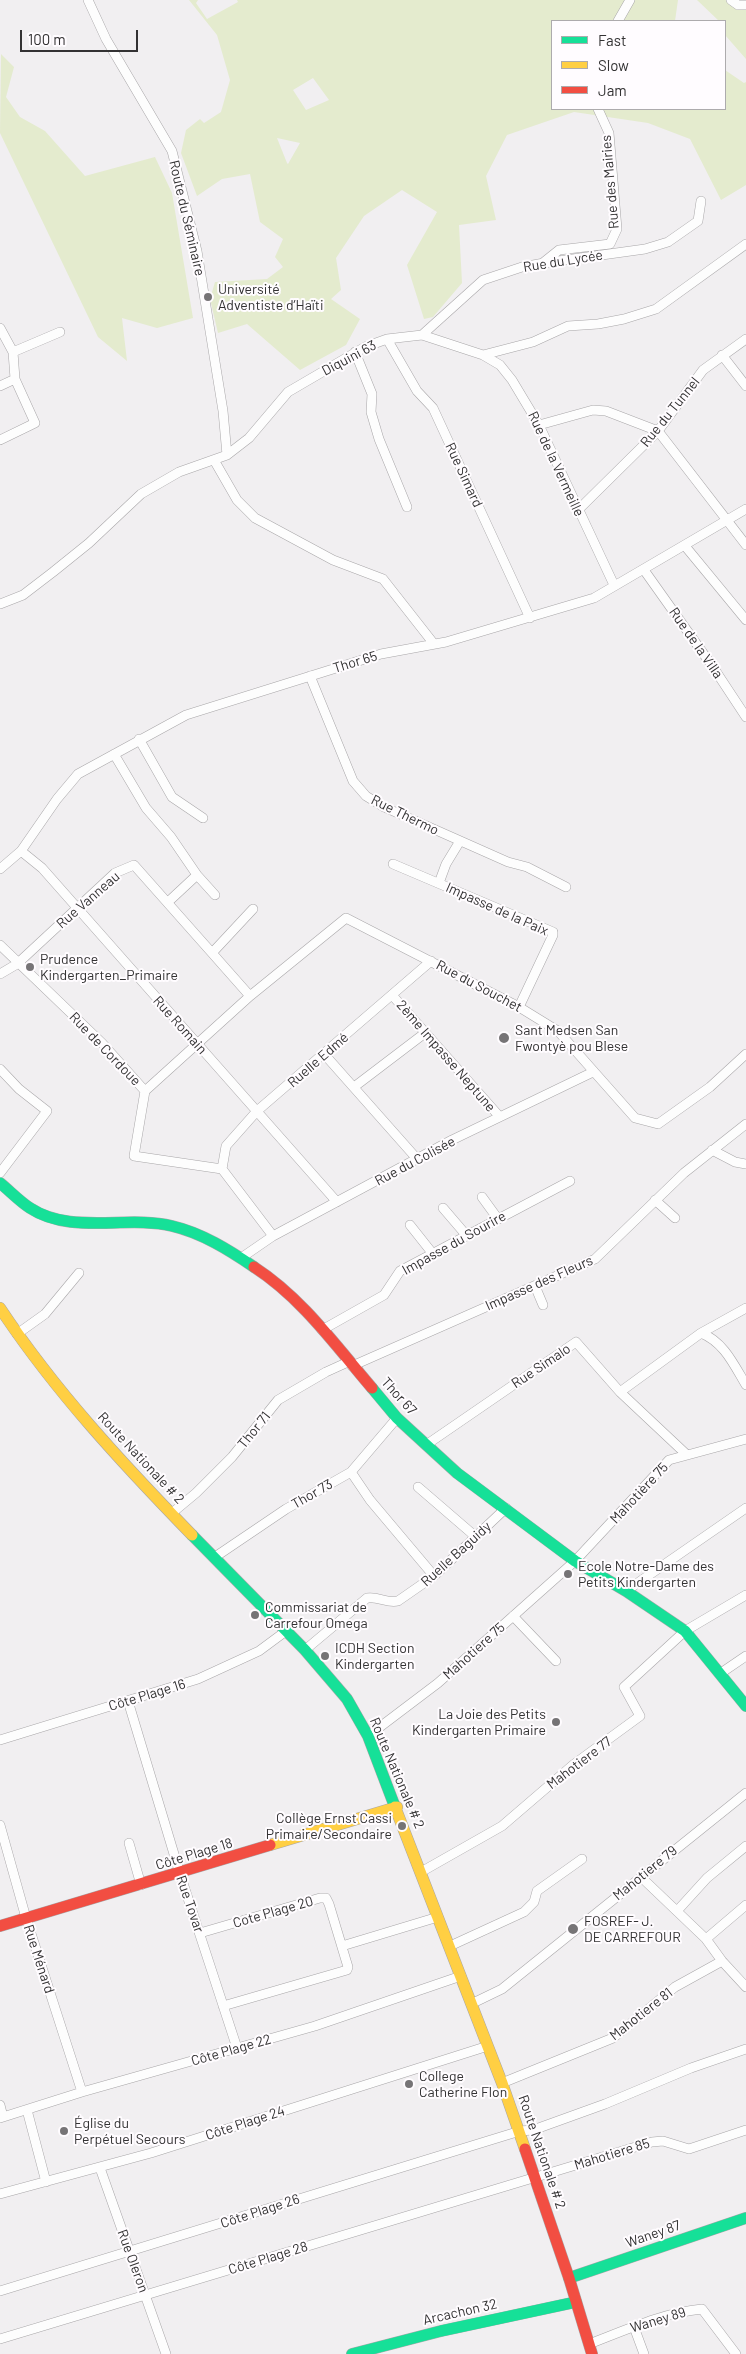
<!DOCTYPE html>
<html>
<head>
<meta charset="utf-8">
<style>
  body { margin:0 }
  #map { position:relative; width:746px; height:2354px; overflow:hidden; background:#f1eff1; font-family:Barlow,sans-serif }
  canvas { display:block }
  .legend { position:absolute; left:551px; top:20px; width:175px; height:90px; box-sizing:border-box; background:#fffcff; border:1px solid #adabad; margin:0; padding:6px 9px; list-style:none; font-size:15px; color:#333233 }
  .legend li { display:flex; align-items:center; gap:10px; height:25px }
  .legend b { width:25px; border:1px solid #adabad }
  .scale { position:absolute; left:20px; top:30px; width:118px; height:22px; box-sizing:border-box; border:2px solid #333233; border-top:0; padding-left:6px; font-size:15px; line-height:18px; white-space:nowrap; color:#333233; -webkit-text-stroke:4px #fffcff; paint-order:stroke }
</style>
</head>
<body>
<div id="map">
<canvas width="746" height="2354"></canvas>
<ul class="legend">
<li><b style="height:6px;background:#16e098"></b>Fast</li>
<li><b style="height:6px;background:#ffcf43"></b>Slow</li>
<li><b style="height:6px;background:#f24e42"></b>Jam</li>
</ul>
<div class="scale">100 m</div>
</div>
<script>
const context = document.querySelector('canvas').getContext('2d');
context.lineJoin = 'round';
function fillPath(path, color) {
  context.fillStyle = color;
  context.fill(path, 'evenodd');
}
function trace(path, color, width, dash) {
  context.strokeStyle = color;
  context.lineWidth = width;
  context.lineCap = dash ? 'butt' : 'round';
  context.setLineDash(dash || []);
  context.stroke(path);
}
function label(font, color, halo, rows, align = 'center') {
  context.font = font + ' Barlow,sans-serif';
  context.lineWidth = 4;
  context.setLineDash([]);
  context.textBaseline = 'middle';
  context.strokeStyle = halo;
  context.fillStyle = color;
  for (const [text, x, y, turn = 0] of rows) {
    context.save();
    context.translate(x, y);
    context.rotate((+turn || 0) * Math.PI / 180);
    context.textAlign = isNaN(turn) ? turn : align;
    if (halo) context.strokeText(text, 0, 0);
    context.fillText(text, 0, 0);
    context.restore();
  }
}
fillPath(new Path2D(`
  M189,0H198L196,3L207,19L238,2L237,0H678L675,21H552V109H725V70L744,83L746,82V185L721,200L690,139L648,123L574,112L507,135L486,176L496,220L459,225L462,283L433,317L424,319L407,265L437,212L402,190L364,216L336,258L341,290L331,299L360,319L346,345L300,370L247,324L218,333L210,299L215,282L267,279L283,267L275,257L283,239L260,222L250,174L222,179L197,196L181,153L186,130L200,119L204,123L221,112L230,80L217,35ZM313,78L329,100L306,110L293,90ZM277,138L300,143L288,164L287,163Z
  M697,0H746V59L725,35V21H719Z
  M1,54L14,67L6,97L20,117L45,131L85,176L155,157L172,193L193,318L157,328L122,318L127,361L98,337L0,133Z`), '#e4ebce');
const street = new Path2D(`
  M88,0L106,39L172,151L197,251L223,411L227,455
  M731,0L738,5H746
  M618,21L630,0
  M544,262L559,250L610,244L617,229L609,133L598,109
  M0,328L13,352L15,379L35,423L0,440
  M422,335L483,280L522,267L544,263L645,249L668,242L698,221L701,201
  M387,339L417,391L433,408L530,618
  M13,352L60,332
  M355,352L372,394L371,412L379,439L407,507
  M483,355L500,365L512,380L539,425L614,585
  M722,355L746,386
  M0,386L15,379
  M539,425L593,410L606,411L658,431L746,545
  M214,460L237,500L255,518L333,560L383,579L434,644
  M577,511L658,431L703,370L746,339
  M685,546L746,620
  M644,570L715,670L746,717
  M0,604L23,595L53,572L89,543L141,494L179,472L227,455L249,438L288,392L365,347L387,339L422,335L483,355L533,342L568,326L598,324L624,319L656,309L746,244
  M310,676L353,781L366,796L384,807L508,862L527,867L566,887
  M139,739L172,797L203,818
  M114,754L146,808L171,837L197,875L215,895
  M21,851L42,868L337,1202
  M393,864L553,932V935L519,1007
  M0,869L21,851L57,799L78,774L186,715L381,654L446,642L594,598L746,509
  M439,883L446,864L460,841
  M168,902L197,875
  M0,945L102,1043L145,1091L134,1156L222,1169L273,1236
  M0,974L17,964L115,873L134,865L212,953
  M392,995L499,1116
  M250,996L212,953L253,909
  M325,1055L418,1160
  M0,1069L19,1089L47,1111L0,1173
  M354,1087L425,1033
  M145,1091L250,996L346,918L519,1007L558,1031L635,1118L658,1124L710,1087L746,1054
  M712,1150L735,1162L746,1164
  M222,1169L226,1146L257,1111L431,961
  M482,1197L498,1219
  M655,1200L675,1218
  M443,1208L467,1236
  M410,1225L433,1254
  M241,1258L273,1236L452,1140L593,1072
  M535,1286L543,1305
  M322,1330L384,1295L400,1271L570,1181
  M701,1333C724,1342 734,1365 746,1385
  M17,1334L45,1314L79,1273
  M352,1366L595,1259L684,1173L746,1124
  M620,1392L701,1333L746,1308
  M426,1445L576,1342L620,1392L686,1454
  M351,1472L370,1500L434,1576
  M418,1487L476,1537
  M172,1513L196,1493L232,1457L278,1400L326,1372L348,1362
  M215,1557L286,1509L351,1472L397,1418
  M626,1591L746,1508
  M513,1616L556,1661
  M305,1650L367,1598C378,1596 388,1604 398,1601L434,1576L506,1508
  M721,1673L746,1656
  M128,1701L180,1874L237,2048
  M368,1736L438,1683L575,1561L669,1460L746,1439
  M0,1740L198,1679L259,1651L286,1631
  M0,1825L26,1918L82,2092
  M129,1843L141,1885
  M421,1872L502,1826L573,1765L640,1716L624,1687L685,1631L746,1595
  M641,1877L706,1939L722,1961L746,1987
  M677,1911L707,1878L746,1846
  M200,1933L320,1898H326L329,1904L348,1967L347,1970L223,2006
  M706,1939L746,1905
  M342,1946L438,1917
  M450,1946L524,1912L534,1902L537,1891L582,1859
  M471,2004L502,1989L746,1793
  M502,2083L613,2038L675,1987L722,1961
  M0,2105L3,2117
  M27,2110L46,2182
  M0,2118L82,2092L315,2026L461,1976
  M100,2168L166,2354
  M0,2194L151,2153L488,2046
  M0,2291L520,2131L533,2130L605,2104L691,2068L746,2049
  M634,2327L644,2354
  M0,2339L652,2142L663,2141L689,2149L746,2130
  M589,2344C626,2330 662,2313 702,2309L736,2354`);
const fast = new Path2D(`
  M0,1183C10,1191 19,1201 30,1208C71,1235 126,1215 172,1226C202,1233 229,1250 254,1267
  M372,1388L397,1418L457,1473L575,1561L626,1591L685,1631L746,1706
  M192,1535L305,1650L347,1699L368,1736L395,1807
  M569,2278L746,2218
  M352,2354L441,2331L576,2302`);
const slow = new Path2D(`
  M0,1308C55,1391 123,1464 192,1535
  M395,1807L502,2083L525,2149
  M270,1845L397,1807`);
const jam = new Path2D(`
  M254,1267C302,1298 336,1346 372,1388
  M0,1926L270,1845
  M525,2149L569,2278L592,2354`);
trace(street, '#a8a6a8', 10);
trace(fast, '#a8a6a8', 12);
trace(slow, '#a8a6a8', 12);
trace(jam, '#a8a6a8', 12);
trace(street, '#fdfdfd', 9);
trace(fast, '#16e098', 11);
trace(slow, '#ffcf43', 11);
trace(jam, '#f24e42', 11);
for (const [x, y, r, color] of [
  [208,297,5,"#767476"],
  [30,967,5,"#767476"],
  [504,1038,6,"#767476"],
  [568,1574,5,"#767476"],
  [255,1615,5,"#767476"],
  [325,1656,5,"#767476"],
  [556,1722,5,"#767476"],
  [402,1826,5,"#767476"],
  [573,1929,6,"#767476"],
  [409,2084,5,"#767476"],
  [64,2131,5,"#767476"]
]) {
  const dot = new Path2D();
  dot.arc(x, y, r, 0, 2 * Math.PI);
  context.fillStyle = color;
  context.fill(dot);
  trace(dot, '#fffcff', 2);
}
label('14px', '#333233', '#fffcff', [
  ["Rue des Mairies",610,182,-95],
  ["Route du Séminaire",187,218,77],
  ["Rue du Lycée",563,261,-9],
  ["Diquini 63",349,358,-28],
  ["Rue du Tunnel",670,412,-51],
  ["Rue de la Vermeille",556,464,65],
  ["Rue Simard",464,475,65],
  ["Rue de la Villa",696,643,55],
  ["Thor 65",355,662,-17],
  ["Rue Thermo",405,815,26],
  ["Rue Vanneau",88,900,-41],
  ["Impasse de la Paix",497,909,24],
  ["Rue du Souchet",479,986,28],
  ["Rue Romain",180,1025,48],
  ["Rue de Cordoue",105,1049,46],
  ["2ème Impasse Neptune",446,1056,49],
  ["Ruelle Edmé",318,1060,-41],
  ["Rue du Colisée",415,1161,-28],
  ["Impasse du Sourire",454,1243,-29],
  ["Impasse des Fleurs",539,1283,-24],
  ["Rue Simalo",541,1366,-34],
  ["Thor 67",399,1396,48],
  ["Thor 71",254,1430,-51],
  ["Route Nationale # 2",141,1458,47],
  ["Mahotière 75",639,1493,-47],
  ["Thor 73",312,1494,-30],
  ["Ruelle Baguidy",456,1554,-42],
  ["Mahotiere 75",474,1651,-42],
  ["Côte Plage 16",147,1695,-17],
  ["Mahotiere 77",579,1763,-37],
  ["Route Nationale # 2",397,1773,67],
  ["Côte Plage 18",194,1854,-17],
  ["Mahotiere 79",645,1873,-39],
  ["Rue Tovar",190,1904,71],
  ["Cote Plage 20",273,1912,-16],
  ["Rue Ménard",39,1959,72],
  ["Mahotiere 81",641,2014,-38],
  ["Côte Plage 22",231,2050,-16],
  ["Côte Plage 24",245,2123,-18],
  ["Route Nationale # 2",542,2152,71],
  ["Mahotiere 85",612,2154,-17],
  ["Côte Plage 26",260,2211,-18],
  ["Waney 87",653,2234,-19],
  ["Côte Plage 28",268,2258,-17],
  ["Rue Oleron",133,2261,70],
  ["Arcachon 32",460,2312,-13],
  ["Waney 89",658,2320,-17]
]);
label('14px', '#333233', '#fffcff', [
  ["Université",218,289],
  ["Adventiste d’Haïti",218,305],
  ["Prudence",40,959],
  ["Kindergarten_Primaire",40,975],
  ["Sant Medsen San",515,1030],
  ["Fwontyè pou Blese",515,1046],
  ["Ecole Notre-Dame des",578,1566],
  ["Petits Kindergarten",578,1582],
  ["Commissariat de",265,1607],
  ["Carrefour Omega",265,1623],
  ["ICDH Section",335,1648],
  ["Kindergarten",335,1664],
  ["La Joie des Petits",546,1714,"right"],
  ["Kindergarten Primaire",546,1730,"right"],
  ["Collège Ernst Cassi",392,1818,"right"],
  ["Primaire/Secondaire",392,1834,"right"],
  ["FOSREF- J.",584,1921],
  ["DE CARREFOUR",584,1937],
  ["College",419,2076],
  ["Catherine Flon",419,2092],
  ["Église du",74,2123],
  ["Perpétuel Secours",74,2139]
], 'left');
</script>
</body>
</html>
